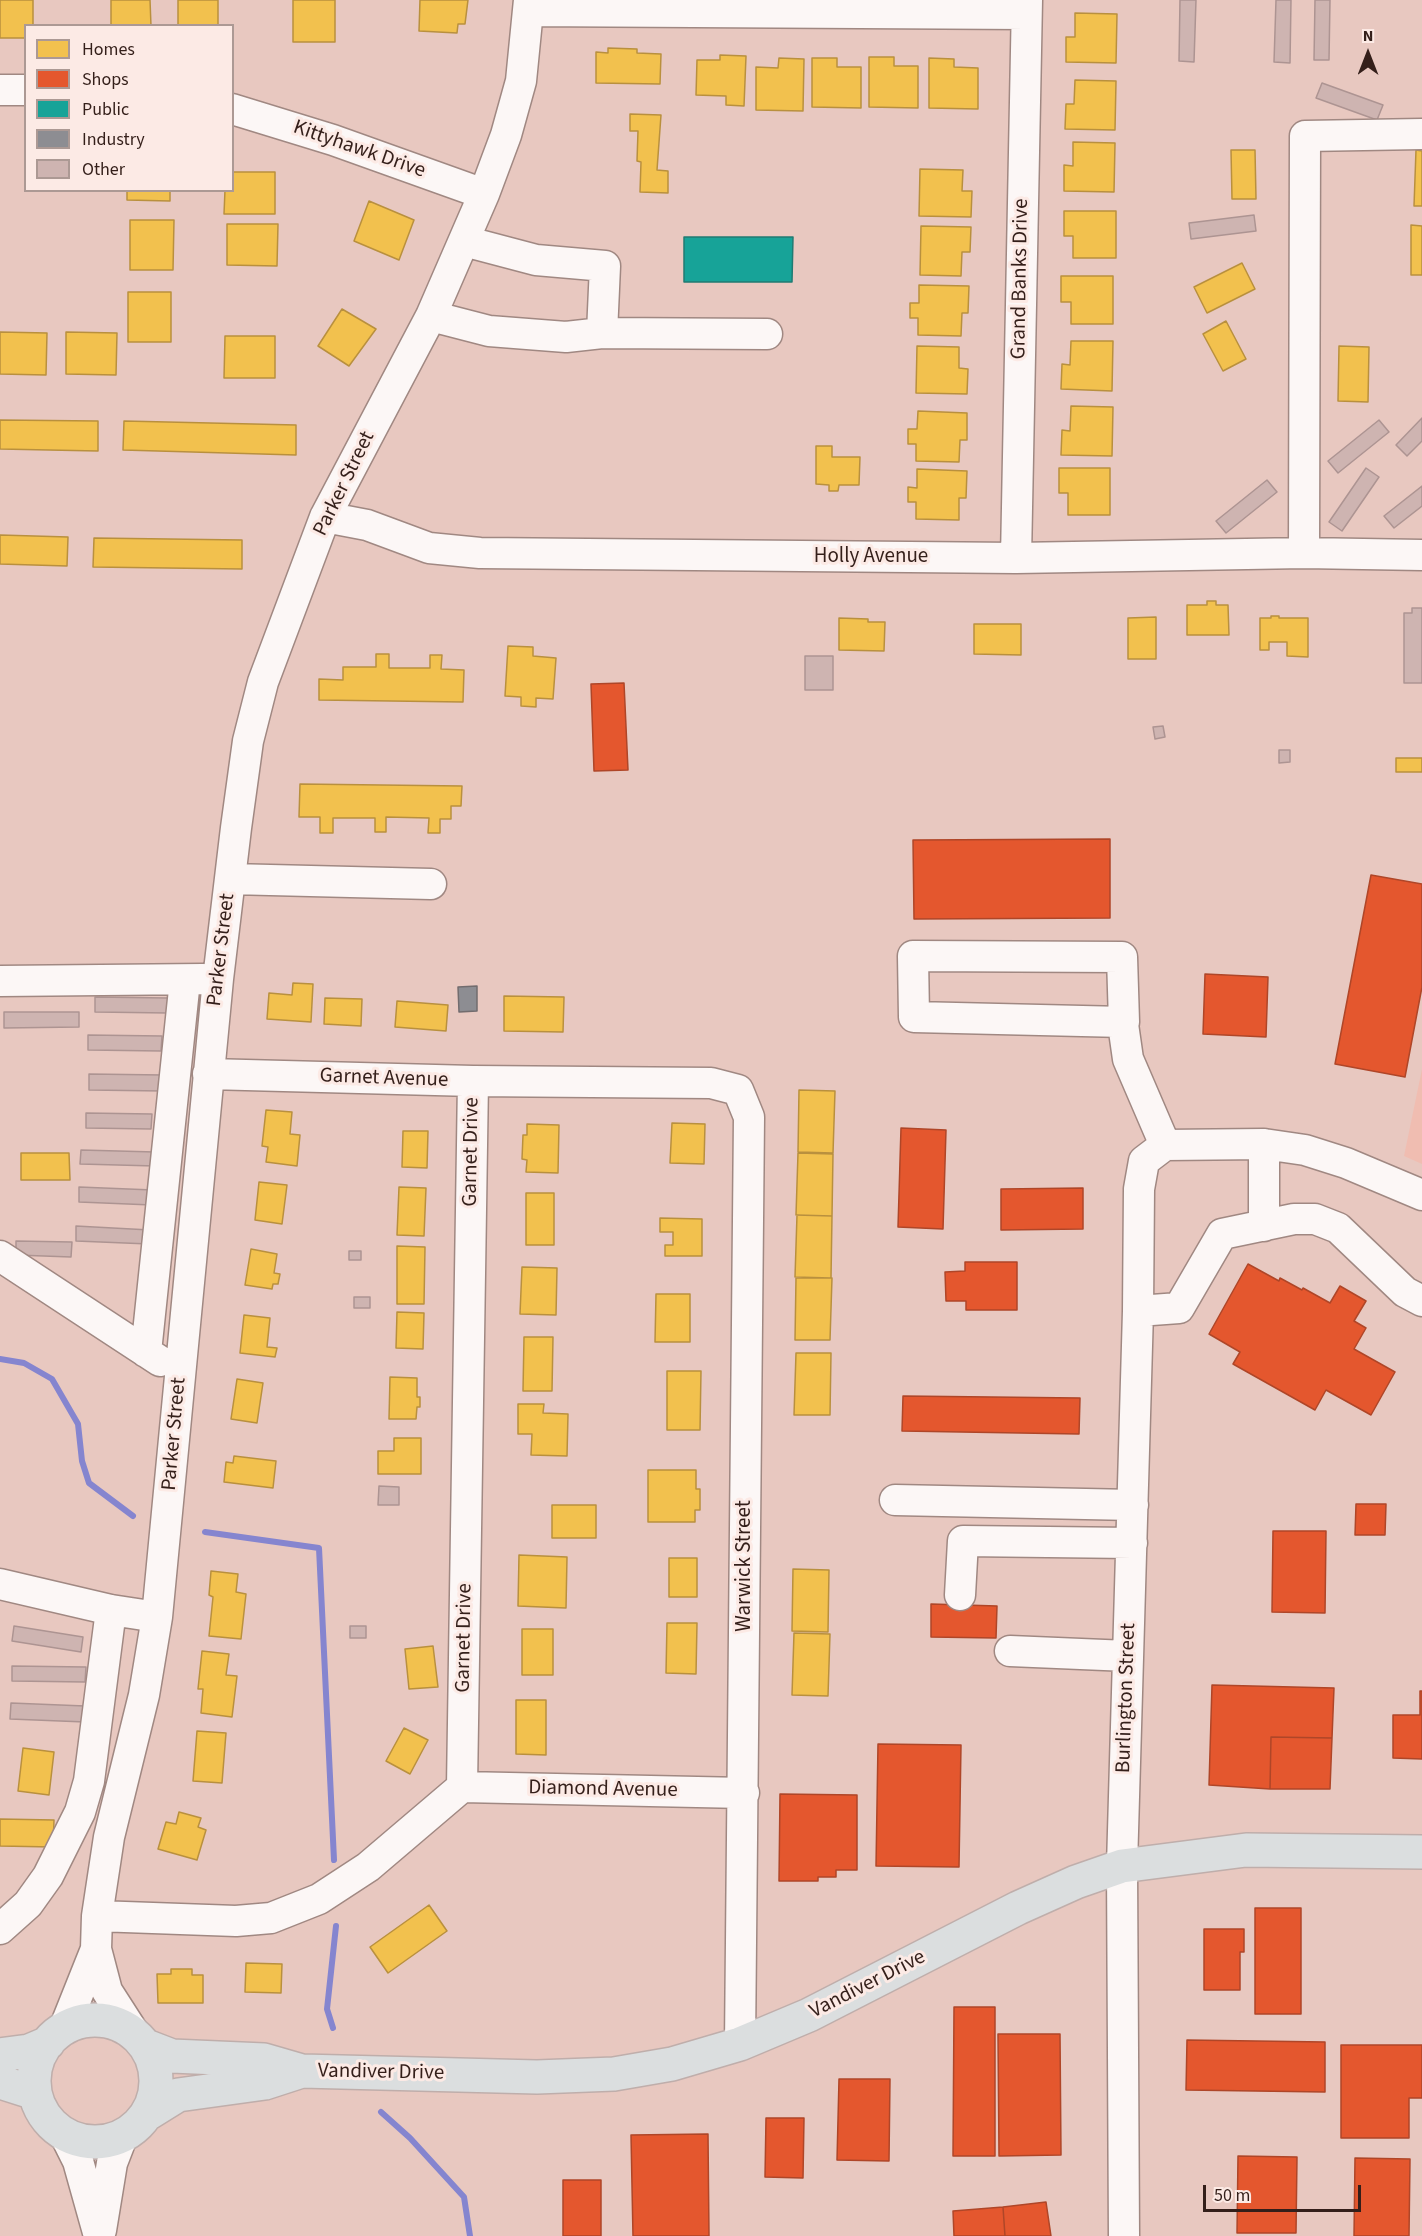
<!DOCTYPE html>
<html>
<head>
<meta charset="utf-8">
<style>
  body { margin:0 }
  #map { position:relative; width:1422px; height:2236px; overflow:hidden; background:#e8c8c0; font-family:"Source Sans 3",sans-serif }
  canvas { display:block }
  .legend { position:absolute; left:24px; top:24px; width:210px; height:168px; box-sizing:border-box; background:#fceae5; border:2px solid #ac9994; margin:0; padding:8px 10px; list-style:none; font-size:18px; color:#341f1a }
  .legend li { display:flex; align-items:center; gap:12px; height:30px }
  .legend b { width:30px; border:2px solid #ac9994 }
  .north { position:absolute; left:1338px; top:24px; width:60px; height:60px; -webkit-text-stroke:4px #fceae5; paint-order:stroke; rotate:0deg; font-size:16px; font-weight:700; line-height:24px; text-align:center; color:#341f1a }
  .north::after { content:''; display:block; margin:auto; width:21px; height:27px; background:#341f1a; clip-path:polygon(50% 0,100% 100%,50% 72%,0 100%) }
  .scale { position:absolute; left:1203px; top:2185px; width:158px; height:27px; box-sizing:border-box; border:3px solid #341f1a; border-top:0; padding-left:8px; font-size:18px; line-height:21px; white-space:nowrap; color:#341f1a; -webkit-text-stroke:4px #fceae5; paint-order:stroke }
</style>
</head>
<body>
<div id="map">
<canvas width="1422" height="2236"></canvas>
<ul class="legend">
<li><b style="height:16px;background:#f2c14e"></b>Homes</li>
<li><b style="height:16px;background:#e4572e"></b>Shops</li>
<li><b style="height:16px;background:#17a398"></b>Public</li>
<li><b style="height:16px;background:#8d8d92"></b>Industry</li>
<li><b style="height:16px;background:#ceb4b1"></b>Other</li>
</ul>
<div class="north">N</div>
<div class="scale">50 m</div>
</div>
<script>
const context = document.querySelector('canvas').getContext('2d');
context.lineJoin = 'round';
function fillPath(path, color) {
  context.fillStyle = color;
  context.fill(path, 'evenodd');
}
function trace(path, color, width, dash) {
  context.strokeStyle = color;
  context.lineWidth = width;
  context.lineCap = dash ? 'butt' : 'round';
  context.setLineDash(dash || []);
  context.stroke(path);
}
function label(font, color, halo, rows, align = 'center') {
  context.font = font + ' "Source Sans 3",sans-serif';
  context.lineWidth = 6;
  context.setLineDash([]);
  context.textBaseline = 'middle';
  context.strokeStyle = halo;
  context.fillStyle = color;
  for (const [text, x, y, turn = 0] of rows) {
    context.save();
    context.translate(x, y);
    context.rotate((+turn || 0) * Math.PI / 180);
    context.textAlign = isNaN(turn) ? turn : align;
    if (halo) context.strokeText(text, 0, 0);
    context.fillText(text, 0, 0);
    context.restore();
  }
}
fillPath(new Path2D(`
  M1422,1069V1164L1404,1156Z`), '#f0bdb1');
const homes = new Path2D(`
  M0,0H33V26H26V38H0Z
  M111,0H150L151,26H111Z
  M178,0H218V26H178Z
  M293,0H335V42H293Z
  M420,0H468L465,24H458L457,33L419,31Z
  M1075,13L1117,14L1116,63L1066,62V37H1075Z
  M608,48L637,49V53L661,54L660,84L596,83V52L608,53Z
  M720,55L746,56L744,106L726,105V96L696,95L697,60H720Z
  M869,57H894V66H918V108L869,107Z
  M779,58L804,59L803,111L756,110V67L778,68Z
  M812,58H837V67H861V108L812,107Z
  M929,58L954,59V67L978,68V109L929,108Z
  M1075,80L1116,81L1115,130L1065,129L1066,104H1074Z
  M630,114L661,115L657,170L668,171V193L640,192L641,162L637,161L638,131H630Z
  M1073,142L1115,143L1114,192L1064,191V165L1073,166Z
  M1231,150H1255L1256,199H1232Z
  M1416,150L1422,151V206H1414Z
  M920,169L963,170L962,191H972L971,217L919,216Z
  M232,172H275V214H224L225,190H232Z
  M127,190H170V201L127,200Z
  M369,201L414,220L399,260L354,241Z
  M1064,211H1116V258H1073V236H1064Z
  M130,220H174L173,270H130Z
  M227,224H278L277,266L227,265Z
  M1411,225L1422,226V275H1411Z
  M921,226L971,227L970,252H962L961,276L920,275Z
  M1242,263L1255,289L1207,313L1194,287Z
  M1061,276H1113V324H1071V302H1061Z
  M919,285L969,286L968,313H962L961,336L918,335V318H910V303H919Z
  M128,292H171V342H128Z
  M342,309L376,329L349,366L318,346Z
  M1226,321L1246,359L1223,371L1203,334Z
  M0,332L47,333L46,375L0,374Z
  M66,332L117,333L116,375L66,374Z
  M225,336H275V378H224Z
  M1071,341H1113L1112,391L1061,389L1062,364L1070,365Z
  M917,346L959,347V368L968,369L967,394L916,393Z
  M1339,346L1369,347L1368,402L1338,401Z
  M1071,406L1113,407L1112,456L1061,455L1062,430L1070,431Z
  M918,411L967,413V440H960L959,462L916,461V444H908V429H917Z
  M0,420L98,421V451L0,449Z
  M124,421L296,425V455L123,450Z
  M816,446H832V457H860L859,485H839L838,491H829V485L816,484Z
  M1059,468H1110V515H1068V493H1059Z
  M917,469L967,471L966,498H959V520L916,519V502H908V487L917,488Z
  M0,535L68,537L67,566L0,564Z
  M94,538L242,540V569L93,567Z
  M1207,601H1216V605H1228L1229,635H1187V605H1207Z
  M1271,616H1279V618H1308V657L1287,656V642H1269V650H1260V618H1271Z
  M1156,617V659H1128V618Z
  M839,618L868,619V622H885L884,651L839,650Z
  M974,624H1021V655L974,654Z
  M508,646L533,647V656L556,658L553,699L536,698V707L521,706V697L505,696Z
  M376,654H389V668H430V655H442L441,669L464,670L463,702L319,700V679L343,680V667H376Z
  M1396,758H1422V772H1396Z
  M300,784L462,786L461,806H451V819H440V833H428L429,818L386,817V832H375V818H333V833H320V817H299Z
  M293,983L313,984L311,1022L267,1019L269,993L292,995Z
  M504,996L564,997L563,1032L504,1031Z
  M325,998L362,999L361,1026L324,1024Z
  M397,1001L448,1005L446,1031L395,1027Z
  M799,1090L835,1091L833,1153L798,1152Z
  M266,1110L292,1112L290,1134L300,1135L297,1166L266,1162L268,1147L262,1146Z
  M672,1123L705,1124L704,1164L670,1163Z
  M527,1124L559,1125L558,1173L526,1172L527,1160L522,1159L523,1135H527Z
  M403,1131H428L427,1168L402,1167Z
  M21,1153H69L70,1180H21Z
  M798,1153L833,1154L832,1216L796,1215Z
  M259,1182L287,1185L282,1224L255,1220Z
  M399,1187L426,1188L424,1236L397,1235Z
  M526,1193H554V1245H526Z
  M797,1215L832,1216L831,1278L795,1277Z
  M660,1218L702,1219V1256H665V1245H673V1232H660Z
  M397,1246L425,1247L424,1304H397Z
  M251,1249L277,1254L274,1273L280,1274L278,1284H273L272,1289L245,1285Z
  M522,1267L557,1268L556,1315L520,1314Z
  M796,1278H832L830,1340H795Z
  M656,1294H690V1342H655Z
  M397,1312L424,1313L423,1349L396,1348Z
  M244,1315L270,1318L267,1347L277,1348L275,1357L240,1353Z
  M524,1337H553L552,1391H523Z
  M796,1353H831L830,1415H794Z
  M667,1371H701L700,1430H667Z
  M390,1377L417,1378V1397H420V1407H417L416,1419H389Z
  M237,1379L263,1383L257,1423L231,1419Z
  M518,1404H544L543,1413L568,1414L567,1456L531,1455L532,1434H518Z
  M394,1438H421V1474H378V1451H394Z
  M234,1456L276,1461L273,1488L224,1482L226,1462L233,1463Z
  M648,1470H696V1489H700V1510H695V1522H648Z
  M552,1505H596V1538H552Z
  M519,1555L567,1557L566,1608L518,1606Z
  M669,1558H697V1597H669Z
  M793,1569L829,1570L828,1632L792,1631Z
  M211,1571L238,1574L236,1592L246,1594L241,1639L209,1636L213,1597L209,1595Z
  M667,1623H697L696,1674L666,1673Z
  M522,1629H553V1675H522Z
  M794,1633L830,1634L828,1696L792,1695Z
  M433,1646L438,1687L409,1689L405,1649Z
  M202,1651L229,1654L226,1675L237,1676L232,1717L201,1713L203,1689H198Z
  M516,1700H546V1755L516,1754Z
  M404,1728L428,1740L410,1774L386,1761Z
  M197,1731L226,1733L222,1783L193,1781Z
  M23,1748L54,1752L49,1795L18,1791Z
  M179,1812L201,1818L198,1827L206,1830L197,1860L158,1849L166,1822L176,1824Z
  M0,1819L54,1820L53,1847L0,1846Z
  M429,1905L447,1931L388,1973L370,1947Z
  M246,1963L282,1964L281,1993L245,1992Z
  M171,1969H192V1975H203V2003H158L157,1974H171Z`);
fillPath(homes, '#f2c14e');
trace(homes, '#b9903e', 1.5);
const shops = new Path2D(`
  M624,683L628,770L594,771L591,684Z
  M1110,839V918L914,919L913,840Z
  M1371,875L1422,884V987L1405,1077L1335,1064Z
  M1205,974L1268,977L1266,1037L1203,1034Z
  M901,1128L946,1130L943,1229L898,1227Z
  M1083,1188V1229L1001,1230V1189Z
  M965,1262H1017V1310H966V1301H946L945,1272L965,1271Z
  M1248,1264L1279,1281L1280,1278L1302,1290L1303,1288L1330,1303L1340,1286L1366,1301L1354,1321L1366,1328L1354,1349L1395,1372L1371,1415L1326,1390L1315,1410L1233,1364L1240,1352L1209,1334Z
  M903,1396L1080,1398L1079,1434L902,1431Z
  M1356,1504H1386L1385,1535H1355Z
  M1273,1531H1326L1325,1613L1272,1612Z
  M931,1604L997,1606L996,1638L931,1637Z
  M1212,1685L1334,1688L1332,1738L1271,1737L1270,1789L1209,1785Z
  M1420,1691H1422V1759L1393,1758V1715H1420Z
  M1271,1737L1332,1738L1330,1789H1270Z
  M878,1744L961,1745L959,1867L876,1866Z
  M780,1794L857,1795V1870H836V1877H818V1881H779Z
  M1255,1908H1301V2014H1255Z
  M1204,1929H1244V1952H1240V1990H1204Z
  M954,2007H995V2156H953Z
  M998,2034H1060L1061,2155L999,2156Z
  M1187,2040L1325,2042V2092L1186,2090Z
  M1341,2045H1422V2098H1409V2138H1341Z
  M839,2079H890L889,2161L837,2160Z
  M766,2118H804L803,2178L765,2177Z
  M708,2134L709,2236H633L631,2135Z
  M1238,2156L1297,2157L1296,2233H1237Z
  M1355,2158L1410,2159L1409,2236H1354Z
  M563,2180H601V2236H563Z
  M1046,2202L1051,2236H1005L1003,2207Z
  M1003,2207L1005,2236H954L953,2211Z`);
fillPath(shops, '#e4572e');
trace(shops, '#af4628', 1.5);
const public = new Path2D(`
  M684,237H793L792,282H684Z`);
fillPath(public, '#17a398');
trace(public, '#207b72', 1.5);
const industry = new Path2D(`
  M477,986V1011L459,1012L458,987Z`);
fillPath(industry, '#8d8d92');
trace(industry, '#726c6e', 1.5);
trace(new Path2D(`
  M0,1359L24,1363L52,1379L78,1424L82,1461L89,1483L133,1516
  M205,1532L319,1548L334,1860
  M333,2028L327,2009L336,1926
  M381,2112L410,2138L464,2197L470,2236`), '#8585cf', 6);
const building = new Path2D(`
  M1180,0H1196L1194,62L1179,61Z
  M1276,0H1291L1290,63L1274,62Z
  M1315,0H1330L1329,60H1314Z
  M1322,83L1383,105L1377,120L1316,98Z
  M1254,215L1256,231L1191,239L1189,223Z
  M1422,418V441L1407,456L1396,445Z
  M1379,420L1389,432L1338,473L1328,461Z
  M1366,468L1379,477L1342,531L1329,522Z
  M1267,480L1277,492L1226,533L1216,521Z
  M1422,486V506L1394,528L1384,516Z
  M1412,608H1422V683H1404V613H1412Z
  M805,656H833V690H805Z
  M1163,726L1165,737L1155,739L1153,727Z
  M1279,750H1290V762L1279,763Z
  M95,997L168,998V1013L95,1012Z
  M4,1012H79V1027L4,1028Z
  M88,1035L162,1036L161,1051L88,1050Z
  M89,1074L163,1075V1091L89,1090Z
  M86,1113L152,1114L151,1129L86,1128Z
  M81,1150L155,1152V1166L80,1164Z
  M79,1187L153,1190L152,1205L79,1202Z
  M76,1226L150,1230L149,1244L76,1241Z
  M16,1241L72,1242L71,1257L16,1255Z
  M349,1251H361V1260H349Z
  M354,1297H370V1308H354Z
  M379,1486L399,1487V1505H378Z
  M14,1626L83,1637L81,1652L12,1641Z
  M350,1626H366V1638H350Z
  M12,1666L86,1667L85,1682L12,1681Z
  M11,1703L85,1706V1722L10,1719Z`);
fillPath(building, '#ceb4b1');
trace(building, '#ad9492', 1.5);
const minor = new Path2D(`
  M528,11L1026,14
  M0,90H26
  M232,109L333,140L484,194
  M431,316L489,331L566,337L602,333L605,266L536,260L464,241
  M602,333L767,334
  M325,517L367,525L429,548L480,553L1016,558L1304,553L1422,555
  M1304,553L1305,136L1422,134
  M1016,558L1027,0
  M230,879L431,884
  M0,981L203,979
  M1124,1022L914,1017L913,956L1122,957L1124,1022L1123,1024L1128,1059L1165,1145
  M208,1074L473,1081L711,1083L738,1090L749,1117L740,2044
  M1264,1144V1226
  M0,1256L160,1361
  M1138,1311L1179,1308L1222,1234L1294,1219H1315L1338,1228L1405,1292L1422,1301
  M146,1352L185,980
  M895,1500L1133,1505
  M0,1584L111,1610L157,1617
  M960,1595L963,1541L1132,1543
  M1010,1651L1128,1656
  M462,1787L744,1793
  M97,1916L236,1921L271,1918L319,1899L368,1867L462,1787L473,1081
  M0,1929L28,1904L48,1876L80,1812L89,1781L111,1610
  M96,1949L107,1991L134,2033
  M64,2029L96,1949L97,1916L109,1837L144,1695L157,1617L218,979L236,828L248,741L263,682L325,517L431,316L484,194L506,135L521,81L529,0
  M65,2135L78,2161L99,2236
  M101,2230L112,2163L122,2137
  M1124,2236L1122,1866L1138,1311L1139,1189L1144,1161L1165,1145L1264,1144L1305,1150L1346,1163L1422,1195`);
const major = new Path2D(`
  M34 2081a61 61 0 1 1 122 0a61 61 0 1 1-122 0Z
  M146,2046L172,2056L264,2060L302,2071L537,2077L614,2074L672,2064L740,2044L809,2015L1018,1908L1076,1882L1122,1866L1246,1850L1422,1852
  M0,2055L29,2051L48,2043
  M0,2082L35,2093
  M149,2113L178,2095L265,2083L302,2071`);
trace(minor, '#a08882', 33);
trace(major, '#bfaeab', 36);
trace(minor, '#fcf7f6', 30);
trace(major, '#dbdedf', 33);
label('21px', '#341f1a', '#fceae5', [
  ["Kittyhawk Drive",359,150,19],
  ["Grand Banks Drive",1021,279,-89],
  ["Parker Street",345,484,-64],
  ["Holly Avenue",871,557],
  ["Parker Street",222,950,-83],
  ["Garnet Avenue",384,1079,2],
  ["Garnet Drive",472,1152,-89],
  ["Parker Street",175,1434,-85],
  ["Warwick Street",745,1566,-90],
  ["Garnet Drive",465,1638,-89],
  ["Burlington Street",1127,1698,-88],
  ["Diamond Avenue",603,1790,1],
  ["Vandiver Drive",868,1985,-27],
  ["Vandiver Drive",381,2073,1]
]);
</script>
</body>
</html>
